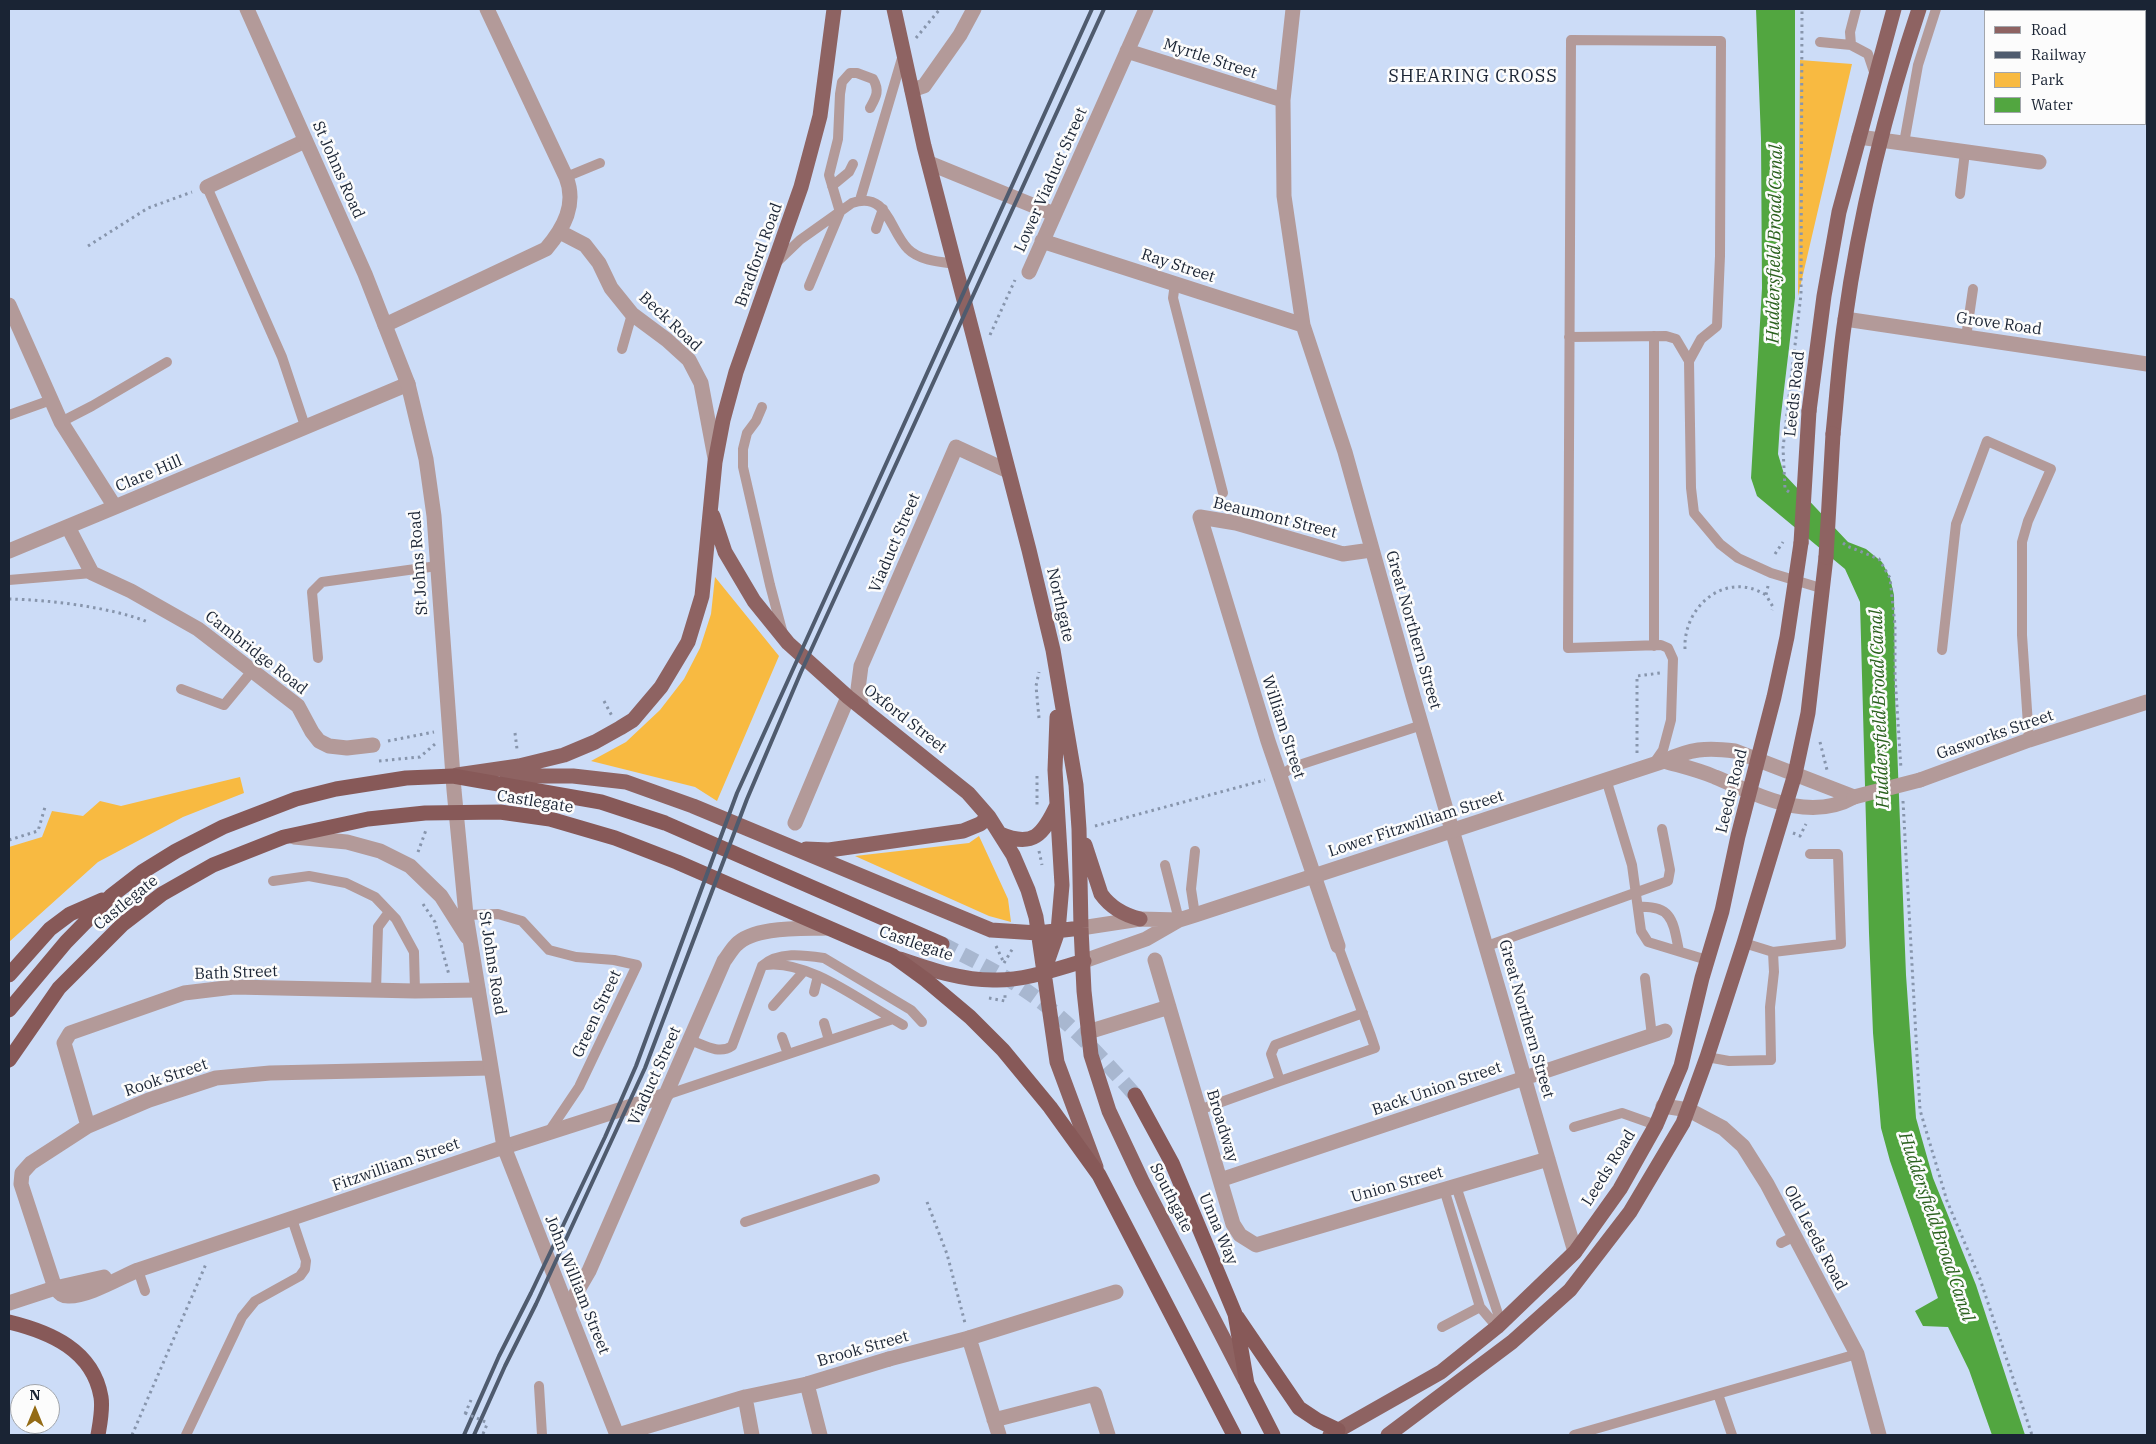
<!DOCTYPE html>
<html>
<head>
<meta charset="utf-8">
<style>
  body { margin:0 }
  #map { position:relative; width:2156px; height:1444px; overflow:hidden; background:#ccdcf7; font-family:"IBM Plex Serif",serif }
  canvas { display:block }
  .frame { position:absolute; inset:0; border:10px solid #1a2434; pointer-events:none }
  .legend { position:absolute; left:1984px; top:10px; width:162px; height:115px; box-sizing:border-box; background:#fcfcfc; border:1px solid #a2a6ac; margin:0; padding:6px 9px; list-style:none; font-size:15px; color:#1a2434 }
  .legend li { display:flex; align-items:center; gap:10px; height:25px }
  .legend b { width:25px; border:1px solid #a2a6ac }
  .north { position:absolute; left:10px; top:1384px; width:50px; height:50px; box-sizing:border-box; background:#fcfcfc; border:1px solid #a2a6ac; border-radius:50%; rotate:0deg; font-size:14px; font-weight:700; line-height:20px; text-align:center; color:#1a2434 }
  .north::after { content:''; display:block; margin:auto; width:18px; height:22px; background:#946b15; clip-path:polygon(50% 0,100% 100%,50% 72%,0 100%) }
</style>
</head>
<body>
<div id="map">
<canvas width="2156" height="1444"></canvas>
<div class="frame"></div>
<ul class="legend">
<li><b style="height:6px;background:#8e6362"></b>Road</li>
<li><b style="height:6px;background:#4f5b6e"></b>Railway</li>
<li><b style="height:14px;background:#f8ba41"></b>Park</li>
<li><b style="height:14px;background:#52a640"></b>Water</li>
</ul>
<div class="north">N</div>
</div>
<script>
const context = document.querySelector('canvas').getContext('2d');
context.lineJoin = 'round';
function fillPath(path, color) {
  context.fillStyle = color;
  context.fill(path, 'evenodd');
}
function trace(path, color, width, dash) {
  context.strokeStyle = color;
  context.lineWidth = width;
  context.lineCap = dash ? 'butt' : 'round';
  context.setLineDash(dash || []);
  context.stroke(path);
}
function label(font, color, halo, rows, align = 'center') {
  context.font = font + ' "IBM Plex Serif",serif';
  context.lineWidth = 5;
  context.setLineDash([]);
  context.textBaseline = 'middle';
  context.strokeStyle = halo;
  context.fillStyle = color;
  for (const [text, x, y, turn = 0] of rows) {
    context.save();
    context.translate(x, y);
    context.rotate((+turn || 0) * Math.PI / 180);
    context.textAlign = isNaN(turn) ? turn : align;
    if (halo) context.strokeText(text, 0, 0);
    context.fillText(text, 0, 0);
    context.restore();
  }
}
fillPath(new Path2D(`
  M1800,60L1852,64L1798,296Z
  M715,577L779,656L717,801L695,787L591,761L626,742L660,710L684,679L700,648L711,614Z
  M240,777L244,793L183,817L98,862L9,942V847L42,837L52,811L83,816L100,801L121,806Z
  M979,836L1008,899L1011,922L989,916L855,856L969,843Z`), '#f8ba41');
fillPath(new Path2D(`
  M1756,9H1795V298L1780,423L1778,454L1784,474L1848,542L1866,549L1882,562L1890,578L1894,595L1895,695L1906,975L1916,1118L1933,1178L1976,1285L2025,1435H1992L1969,1370L1948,1327L1923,1326L1915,1311L1938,1298L1890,1161L1881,1128L1873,1033L1869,933L1860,602L1845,569L1757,496L1751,478L1762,288L1761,139Z`), '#52a640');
trace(new Path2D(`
  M942,944C969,958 996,971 1022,988C1065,1016 1101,1057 1135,1095`), '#a8b7d0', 15, [15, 8]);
trace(new Path2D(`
  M916,38L940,9
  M88,246L148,208L192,192
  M990,335L1015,280
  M1789,492L1785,489L1783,448L1801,294L1802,9
  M1843,543L1847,546L1879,559L1890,578L1895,625V676L1901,769
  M1775,554L1783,542
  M1768,586L1766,595L1773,607L1772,610
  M9,599C50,600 110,607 148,622
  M1685,649C1683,606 1726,570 1766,595
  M604,701L612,716
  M1039,718L1036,686L1039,672
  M515,733L517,749
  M388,741L434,732
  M1820,742L1827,770
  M1637,753V676L1660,673
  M379,761L420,757L435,744
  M1037,776V807
  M1903,801L1920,1110L1947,1201L1980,1279L2032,1435
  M1095,826L1265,780
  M1724,831L1720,830L1728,801L1726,800
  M1793,833L1800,836L1806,824
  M9,840L38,831L45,807
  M1039,851L1042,865
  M418,852L426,830
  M423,904L435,922L449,975
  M996,946L1004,963
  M1004,963L1013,948
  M989,998L1005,1001V994
  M927,1202L947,1254L965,1323
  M465,1414L471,1400
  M483,1434L488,1422
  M132,1435L206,1264`), '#8795ac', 3, [2.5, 4]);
trace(new Path2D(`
  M1856,9L1850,32L1851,45L1868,54L1875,75
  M1820,42L1851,45
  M1904,143L1918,65L1936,9
  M566,177L600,163
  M832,186L849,172L853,164
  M207,187L282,357L305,426
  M1960,194L1965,152
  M860,200L903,55
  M876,229L883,209
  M776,263L800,240L852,203C888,191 889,230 908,249C920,261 941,262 956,264
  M1175,284L1173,298L1223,493
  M809,286L840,212L829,175L838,139L840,94L842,82L850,73H857L873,79C880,91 876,97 870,108
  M1654,336V646
  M1569,337L1666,336L1676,339L1689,361
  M1966,337L1973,289
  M622,349L632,314
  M762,407L756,421L747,433L743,449V467L770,585L783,634
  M9,415L51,400
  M61,422L92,406L167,362
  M9,580L92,573
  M1942,650L1956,524L1987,441L2051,469L2028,521L2022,542V635L2029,740
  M318,658L312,592L322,582L437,566
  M181,689L224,705L252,671
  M1654,763L1663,750L1671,720L1673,659L1668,648L1661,645L1568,648L1571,40L1721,41L1720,256L1717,326L1701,339L1689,361L1691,488L1694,513L1720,544L1738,558L1771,573L1824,589
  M1280,776L1293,767L1422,725
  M1606,779L1632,865L1641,931L1648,942L1707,960
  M1195,851L1191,889L1195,915
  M1165,865L1179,920
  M273,881L309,876L346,883L375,897L396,919L414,952L415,991
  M1638,907C1673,905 1673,922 1679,951
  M466,915L498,914L522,921L549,950L576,957L614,960L637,965L579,1087L548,1133
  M1744,943L1773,952L1841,944L1838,854H1810
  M1338,946L1371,1036L1375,1048L1280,1081L1271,1054L1275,1045L1363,1013
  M1487,946L1668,881L1670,870L1662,829
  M765,965C806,959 858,999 893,1019
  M1645,978L1652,1036
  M376,990L378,927L389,912
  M814,992L818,976
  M773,1006L804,971
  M824,1023L829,1040
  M782,1037L788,1054
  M690,1040C704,1045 719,1055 732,1046L762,966C778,951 804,955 824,958L911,1010L922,1022
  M1707,1057L1729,1061L1771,1060L1770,1007L1774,972L1773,952
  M666,1095L893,1019L903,1025
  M1199,1110L1280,1081
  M1574,1127L1622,1113L1656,1125
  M1456,1186L1501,1323
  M1444,1189L1480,1307L1497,1327
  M745,1222L875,1179
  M1781,1243L1795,1236
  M138,1270L145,1291
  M1442,1327L1480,1307
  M539,1386L542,1435
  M1718,1394L1732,1435
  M186,1435L242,1317L255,1301L300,1276L305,1269L306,1261L292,1219
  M1574,1435L1857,1354`), '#b39a99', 10);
trace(new Path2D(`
  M889,1359L969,1338
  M807,1384L820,1435`), '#b39a99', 15);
trace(new Path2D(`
  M1293,9L1283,100L1284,196L1303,325L1345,452L1413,696L1575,1252
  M1127,51L1283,100
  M912,90L924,86L960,35L974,9
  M1859,137L2039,162
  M929,163L1054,214
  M207,187L305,141
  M560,232L585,245L599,263L611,288L632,314L667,340L689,360L701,383L715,458
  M1042,241L1303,325
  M1029,272L1146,9
  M9,305L61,422L115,507L408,384
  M1845,319L2147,364
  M385,325L546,249C564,228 577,204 566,177L487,9
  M68,527L92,573L131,591L198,629L298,706L312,732L319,741L329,746L347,748L373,745
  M9,551L115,507
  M862,708L858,689L861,666L956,447L1008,471
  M795,823L848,697
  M1338,946L1268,741L1200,517L1236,523L1343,554L1371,550
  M1155,960L1233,1224L1240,1235L1256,1245L1548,1159
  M1088,1032L1169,1007
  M1663,1106L1689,1110L1723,1128L1743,1146L1767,1184L1857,1354L1879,1435
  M88,1126L64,1043L70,1033L184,993L234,987L415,991L478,990
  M504,1147L666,1095
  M1220,1180L1665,1031
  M55,1288L21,1184L22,1173L31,1163L88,1126L149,1100L216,1078L270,1073L490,1068
  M568,1307L589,1271L724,961C728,956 731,950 736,945C754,926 802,929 827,928
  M745,1397L752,1435
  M994,1420L1095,1394L1108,1435
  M618,1435L745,1397L807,1384L889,1359
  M999,1435L969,1338L1116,1292`), '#b39a99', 15);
trace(new Path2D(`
  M247,9L365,274L408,384L426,459L434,516L454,790L466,915L504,1147L617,1435
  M1664,761C1681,766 1699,770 1715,777C1759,795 1808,823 1854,797
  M1920,780L2029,740L2147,702
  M294,837L347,842L380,851L410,866L441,896L467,937
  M1081,928L1140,919L1179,920L1195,915L1664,761C1691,749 1705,747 1735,751L1854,797
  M1084,961L1146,939L1179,920
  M55,1288C59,1292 61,1296 68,1296C87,1297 119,1278 138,1270L504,1147
  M9,1303L55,1288L104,1277`), '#b39a99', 15);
trace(new Path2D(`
  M894,9L924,146L1029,550L1053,650L1076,785L1079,829L1081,928L1084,991L1091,1055L1109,1111L1142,1181L1245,1380
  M1809,411L1824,296L1839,212L1894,9
  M1833,434C1837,396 1839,358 1845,320C1859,218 1886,107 1919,9
  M713,516L725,552L754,601L788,643L848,697L968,793L989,817L1013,855L1028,890L1036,917L1057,1062L1096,1167
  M457,775L519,766L564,755L595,742L620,728L633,720L661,687L688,642L702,596L715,462L723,420L736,372L801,187L820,116L834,9
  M507,776H573L626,782L693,806L991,930L1038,933L1081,928
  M1000,834C1033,848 1043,835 1057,805
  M1085,845L1101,894C1111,908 1124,915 1140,919
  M806,849L829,850L963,831L980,824L989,817
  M900,959C932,970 963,981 997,980C1026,980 1056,969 1084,961
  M1044,971L1058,931L1062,885L1055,770L1057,717
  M1330,1435L1441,1372L1497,1327L1575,1252L1620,1189L1656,1125L1681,1066L1702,978L1722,911L1738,836L1774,697L1787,637L1801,543
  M1388,1435L1512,1342L1570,1290L1630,1212L1683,1123L1707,1057L1744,943L1795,774L1808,713L1826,557`), '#8e6362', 15);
trace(new Path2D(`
  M9,975L50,929L70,914L102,900
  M9,1010L66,942L111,896L142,872L176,851L223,827L296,799L336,789L406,778L453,776L601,802L665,823L942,944
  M9,1060L59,988L123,924L162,894L213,865L284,837L368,819L425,813L500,812L550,819L615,838L677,862L893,956L926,980L970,1017L1003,1050L1050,1107L1099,1175L1234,1435
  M1135,1095L1172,1163L1235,1314L1247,1384L1273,1435
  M1237,1317L1299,1408L1317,1420L1338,1430
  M9,1322C50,1332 93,1350 101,1397C103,1409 100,1423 98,1435`), '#875958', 15);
trace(new Path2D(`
  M464,1435L499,1356L531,1293L605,1137L636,1066L737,793L1092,9
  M474,1435L505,1366L536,1304L645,1068L747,799L801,672L1104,9`), '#4f5b6e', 4);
trace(new Path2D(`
  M465,1413L488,1423`), '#8795ac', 3, [2.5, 4]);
trace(new Path2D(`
  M1854,797L1920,780`), '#b39a99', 15);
trace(new Path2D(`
  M1801,543L1809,411
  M1826,557L1833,434`), '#8e6362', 15);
label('16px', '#1a2434', '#fcfcfc', [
  ["Myrtle Street",1210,59,18],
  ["St Johns Road",338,170,66],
  ["Lower Viaduct Street",1051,180,-66],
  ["Bradford Road",759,255,-70],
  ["Ray Street",1178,266,18],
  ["Beck Road",670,322,43],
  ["Grove Road",1999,324,8],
  ["Leeds Road",1795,394,-84],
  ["Clare Hill",149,474,-23],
  ["Beaumont Street",1275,518,14],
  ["Viaduct Street",895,543,-67],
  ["St Johns Road",419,563,-94],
  ["Northgate",1060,605,77],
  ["Great Northern Street",1413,630,74],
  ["Cambridge Road",256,653,38],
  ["Oxford Street",905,719,38],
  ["William Street",1283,727,72],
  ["Gasworks Street",1995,735,-19],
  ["Leeds Road",1732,791,-76],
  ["Castlegate",535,802,9],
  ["Lower Fitzwilliam Street",1416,824,-18],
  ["Castlegate",126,903,-39],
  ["Castlegate",916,944,19],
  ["St Johns Road",492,963,81],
  ["Bath Street",236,973,-2],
  ["Green Street",597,1014,-65],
  ["Great Northern Street",1526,1019,74],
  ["Viaduct Street",655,1076,-66],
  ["Rook Street",166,1078,-19],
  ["Back Union Street",1437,1089,-19],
  ["Broadway",1222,1126,73],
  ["Fitzwilliam Street",396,1165,-19],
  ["Leeds Road",1609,1168,-58],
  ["Union Street",1397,1185,-16],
  ["Southgate",1171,1198,63],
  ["Unna Way",1218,1229,67],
  ["Old Leeds Road",1815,1238,62],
  ["John William Street",577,1285,68],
  ["Brook Street",863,1349,-16]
]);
context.letterSpacing = '1px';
label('18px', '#1a2434', '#fcfcfc', [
  ["SHEARING CROSS",1473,77]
]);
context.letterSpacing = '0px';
label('italic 18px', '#2a601d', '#fcfcfc', [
  ["Huddersfield Broad Canal",1775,244,-89],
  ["Huddersfield Broad Canal",1880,709,-92],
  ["Huddersfield Broad Canal",1936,1227,71]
]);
</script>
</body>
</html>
